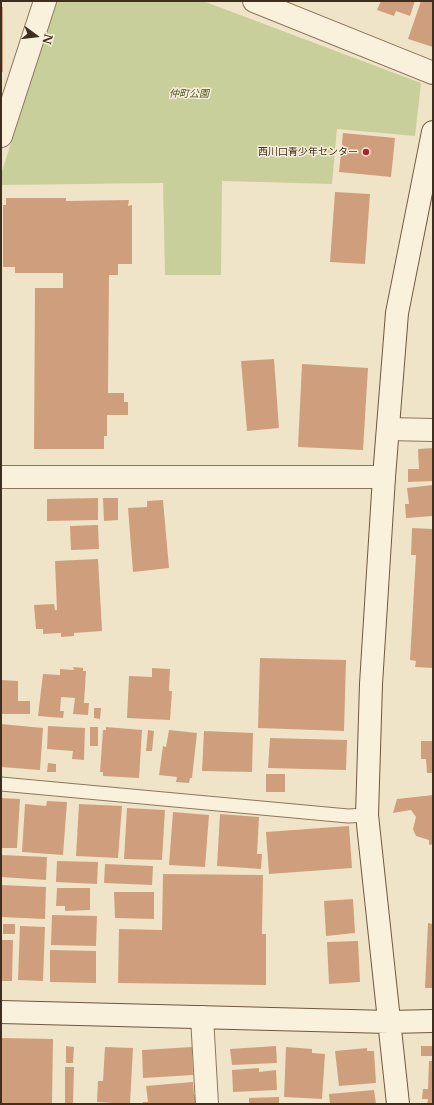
<!DOCTYPE html>
<html>
<head>
<meta charset="utf-8">
<style>
  body { margin:0 }
  #map { position:relative; width:434px; height:1105px; overflow:hidden; background:#f0e4c8; font-family:"Libre Baskerville",serif }
  canvas { display:block }
  .frame { position:absolute; inset:0; border:2px solid #3d2e20; pointer-events:none }
  .north { position:absolute; left:16px; top:16px; width:40px; height:40px; -webkit-text-stroke:3px #f7eed8; paint-order:stroke; rotate:105deg; font-size:11px; font-weight:700; line-height:16px; text-align:center; color:#3d2e20 }
  .north::after { content:''; display:block; margin:auto; width:14px; height:18px; background:#3d2e20; clip-path:polygon(50% 0,100% 100%,50% 72%,0 100%) }
</style>
</head>
<body>
<div id="map">
<canvas width="434" height="1105"></canvas>
<div class="frame"></div>
<div class="north">N</div>
</div>
<script>
const context = document.querySelector('canvas').getContext('2d');
context.lineJoin = 'round';
function fillPath(path, color) {
  context.fillStyle = color;
  context.fill(path, 'evenodd');
}
function trace(path, color, width, dash) {
  context.strokeStyle = color;
  context.lineWidth = width;
  context.lineCap = dash ? 'butt' : 'round';
  context.setLineDash(dash || []);
  context.stroke(path);
}
function label(font, color, halo, rows, align = 'center') {
  context.font = font + ' "Libre Baskerville","Noto Sans JP",serif';
  context.lineWidth = 3;
  context.setLineDash([]);
  context.textBaseline = 'middle';
  context.strokeStyle = halo;
  context.fillStyle = color;
  for (const [text, x, y, turn = 0] of rows) {
    context.save();
    context.translate(x, y);
    context.rotate((+turn || 0) * Math.PI / 180);
    context.textAlign = isNaN(turn) ? turn : align;
    if (halo) context.strokeText(text, 0, 0);
    context.fillText(text, 0, 0);
    context.restore();
  }
}
fillPath(new Path2D(`
  M57,1H203L421,83L415,136L337,129L332,184L222,181L221,275H165L163,183L1,185V174Z`), '#c9cf9b');
fillPath(new Path2D(`
  M381,1H415L410,16L396,11L394,16L377,10Z
  M421,1H433V47L408,39Z
  M1,7H3V72H1Z
  M343,133L395,138L391,177L339,172Z
  M335,192L370,194L365,264L330,262Z
  M6,198H66V201L129,200L128,206L132,205V264H118V275H109L108,393H124V402H128V415H107V436H104V449H34L35,288H63V273H15V267H3V205H6Z
  M274,359L279,428L247,431L241,361Z
  M302,364L368,368L363,450L298,447Z
  M433,448V481L408,482V469H419L418,449Z
  M433,485V516L406,518L405,504H409L407,488Z
  M98,498V520L47,521V499Z
  M103,498H118V520L104,521Z
  M163,500L169,568L133,572L128,508L147,507V501Z
  M98,525L99,549L71,550L70,526Z
  M412,528L433,529V668L415,667L416,661L410,660L416,555H411Z
  M98,559L102,631L74,633V636L61,637V633L43,634V629H36L34,605L54,604L55,610H57L55,561Z
  M260,658L346,660L344,731L258,728Z
  M73,667L83,668V671H86L84,703H89L88,715L73,714L75,698L61,697L60,711H64L63,718L38,716L43,674L60,675V669L74,670Z
  M152,668L170,669L169,691H172L170,720L127,718L129,676L152,677Z
  M1,680L18,681V701H30V714H1Z
  M94,708H101L100,719L94,718Z
  M1,724L43,728L40,770L1,767Z
  M48,726L85,728L84,760L72,759L73,751L47,749Z
  M90,727H98V746H90Z
  M106,727L142,730L139,778L103,776V772H100L103,730H106Z
  M148,730L154,731L152,751H146Z
  M169,730L197,733L192,778H190L189,783L176,782L177,777L159,775L163,746L166,747Z
  M204,731L253,733L252,772L202,771Z
  M270,738L347,740L346,770L268,768Z
  M421,741H433V773H427L426,759H421Z
  M48,763L56,764V772H47Z
  M266,774H285V792H266Z
  M433,795V844L429,845V840L416,836L413,829L416,817L411,810L393,813L397,799Z
  M1,798L20,799L17,848H1Z
  M47,801L67,802L63,855L22,852L25,804L46,806Z
  M79,804L122,806L118,858L76,856Z
  M127,808L165,810L162,860L124,859Z
  M173,812L209,815L205,867L169,865Z
  M220,814L259,817L257,854H262L261,869L217,866Z
  M349,826L352,868L269,874L266,832Z
  M1,855L47,857L46,880L1,877Z
  M57,861L98,862L97,884L56,882Z
  M105,864L153,866L152,885L104,883Z
  M163,874L263,875L262,934H266V985L118,983L119,929L162,930Z
  M1,885L46,887L45,919L1,917Z
  M57,888H90V910L65,911V906H56Z
  M114,892H154V919L115,918Z
  M353,899L355,933L326,936L324,901Z
  M52,915L97,916L96,946L51,945Z
  M428,923L433,924V988H425Z
  M3,924H15V934H3Z
  M20,926L45,927L43,981L18,980Z
  M1,940H13L12,981H1Z
  M358,941L360,982L329,984L327,942Z
  M50,950L96,951V983L50,982Z
  M1,1038L53,1039L52,1104H1Z
  M66,1046L74,1047L73,1063H66Z
  M276,1046L277,1063L232,1065L230,1049Z
  M421,1046H433V1056H421Z
  M105,1047L133,1048L130,1104L97,1102L98,1081H103Z
  M192,1047L193,1075L143,1078L142,1050Z
  M286,1047L312,1049V1053L325,1054L322,1099L284,1097Z
  M367,1048V1051H374L376,1083L339,1086L335,1051Z
  M429,1061H433V1104H427L428,1099H422L423,1089H428Z
  M65,1067H74L73,1104H65Z
  M259,1068V1072L276,1070L277,1090L233,1092L232,1070Z
  M193,1082L194,1095H199L200,1104H143V1102H148L146,1086Z
  M374,1090L376,1104H330L329,1094Z
  M279,1097V1104H249V1098Z`), '#cf9f7d');
const lane = new Path2D(`
  M1,784L348,816L367,815`);
const street = new Path2D(`
  M254,1L433,73
  M1,136L45,1
  M388,429L433,430
  M1,477H384
  M202,1017L207,1104`);
const secondary = new Path2D(`
  M1,1012L389,1022L433,1021
  M398,1104L367,815L371,684L384,477L397,313L433,132`);
trace(lane, '#8d765c', 15);
trace(street, '#8d765c', 24);
trace(secondary, '#6f573f', 24);
trace(lane, '#faf1dc', 13);
trace(street, '#faf1dc', 22);
trace(secondary, '#faf1dc', 22);
for (const [x, y, r, color] of [
  [366,152,4,"#9e2a2b"]
]) {
  const dot = new Path2D();
  dot.arc(x, y, r, 0, 2 * Math.PI);
  context.fillStyle = color;
  context.fill(dot);
  trace(dot, '#f7eed8', 1.5);
}
label('italic 10px', '#4d5a26', '#f7eed8', [
  ["仲町公園",189,94]
]);
label('10px', '#3d2e20', '#f7eed8', [
  ["西川口青少年センター",358,152]
], 'right');
</script>
</body>
</html>
